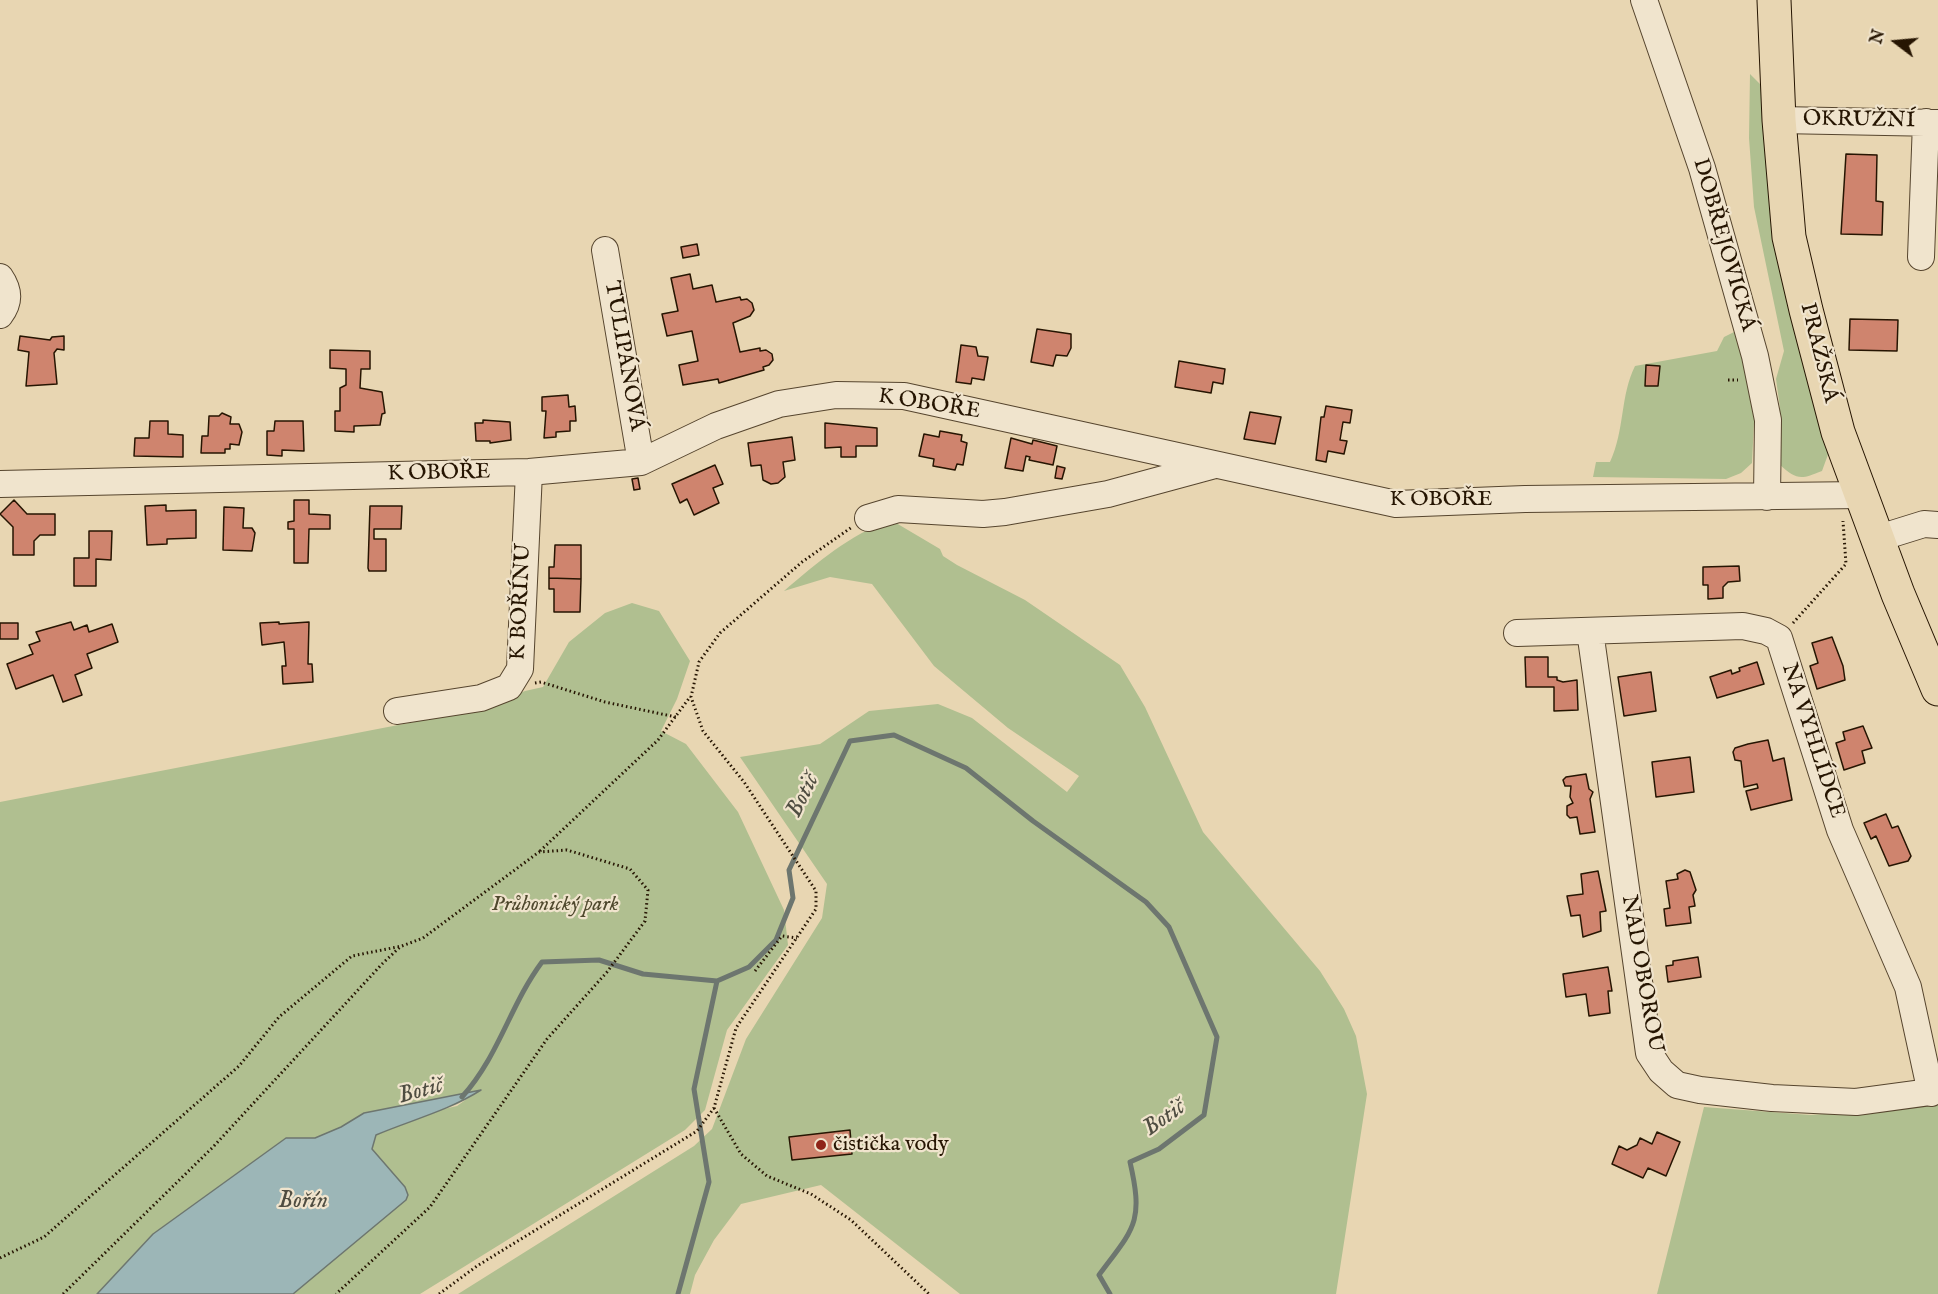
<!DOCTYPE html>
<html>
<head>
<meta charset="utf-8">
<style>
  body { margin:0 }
  #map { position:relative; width:1938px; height:1294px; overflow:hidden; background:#e8d6b2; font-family:"IM FELL English",serif }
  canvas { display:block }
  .north { position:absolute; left:1866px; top:12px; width:60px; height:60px; -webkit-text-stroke:4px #f0e4cd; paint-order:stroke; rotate:286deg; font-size:16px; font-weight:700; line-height:24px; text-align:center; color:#261502 }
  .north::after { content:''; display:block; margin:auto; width:21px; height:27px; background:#261502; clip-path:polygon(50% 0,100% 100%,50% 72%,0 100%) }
</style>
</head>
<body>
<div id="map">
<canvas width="1938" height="1294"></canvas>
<div class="north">N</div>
</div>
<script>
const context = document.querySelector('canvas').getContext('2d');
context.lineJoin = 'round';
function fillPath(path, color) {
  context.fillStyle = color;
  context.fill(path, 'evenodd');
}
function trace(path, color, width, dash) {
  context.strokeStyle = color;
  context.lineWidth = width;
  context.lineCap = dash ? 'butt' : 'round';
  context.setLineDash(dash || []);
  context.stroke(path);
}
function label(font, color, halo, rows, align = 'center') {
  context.font = font + ' "IM FELL English",serif';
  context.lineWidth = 4.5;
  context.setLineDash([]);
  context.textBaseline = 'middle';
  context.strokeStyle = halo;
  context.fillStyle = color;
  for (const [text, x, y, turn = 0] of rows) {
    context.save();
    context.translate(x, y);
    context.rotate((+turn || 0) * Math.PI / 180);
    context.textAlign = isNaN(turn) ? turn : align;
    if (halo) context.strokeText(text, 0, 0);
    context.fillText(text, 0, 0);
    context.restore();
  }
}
fillPath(new Path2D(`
  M1750,74L1762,86L1830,449L1822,471C1800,480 1797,480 1779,464L1780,408L1776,379L1784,351L1754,207L1749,138Z
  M1738,330L1755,401L1752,463L1741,473L1726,479L1593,477L1596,462H1610C1625,430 1620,396 1635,366L1717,351L1724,337Z
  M891,520L940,549L943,556L957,565L1025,600L1120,665L1145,707L1203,832L1320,971L1344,1009L1356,1036L1367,1094L1336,1294H960L821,1185L741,1204L714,1240L695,1275L690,1294H458L694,1146L712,1129L746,1039L822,918L827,884L740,757L820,744L869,711L938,704L972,718L1067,792L1079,776L1008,728L934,666L872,584L830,577L784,591C818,562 849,535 891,520Z
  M632,603L659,611L690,661L677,699L661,731L686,744L738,812L784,910L788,945L727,1030L705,1110L685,1130L420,1294H293L405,1187L372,1149L376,1135L435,1111L457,1106L478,1091L364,1113L341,1127L315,1138H286L153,1234L97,1294H0V802L481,709L525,691L543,687L569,642L605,613Z
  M1938,1105V1294H1657L1704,1107L1811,1115Z`), '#b0bf90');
const water = new Path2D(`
  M481,1090C448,1111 411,1120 376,1135L372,1149L405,1187L408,1195L406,1200L293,1294H97L153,1234L286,1138H315L341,1127L364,1113Z`);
fillPath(water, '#9cb6b7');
trace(water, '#6d766f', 1.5);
trace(new Path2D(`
  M462,1097C499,1056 510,1005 542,962L599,960L643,974L717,981L749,967L776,940L793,898L789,870L850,741L894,735L966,768L1033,821L1146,902L1169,927L1217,1037L1204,1115L1159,1149L1130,1162C1144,1223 1134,1228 1099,1275L1110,1294
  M678,1294L709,1182L694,1089L717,981`), '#6d766f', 5);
const building = new Path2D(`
  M1846,154L1877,155L1876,201L1883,202L1882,235L1841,234Z
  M697,244L699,255L683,258L681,247Z
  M690,274L693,289L712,285L716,302L740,297L741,300L747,299L752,303L754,310L750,316L733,323L740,352L760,348V351L766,350L772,354L773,360L769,365L763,367L764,370L719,383L718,379L683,385L679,365L698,361L692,331L667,336L662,314L678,311L671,278Z
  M1850,319L1898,320L1897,351L1849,350Z
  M1037,329L1071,334V348L1067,356L1056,355L1053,366L1031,362Z
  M20,336L50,340L52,337L64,336V350L57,349L54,353L57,384L26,386L29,352L18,350Z
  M961,345L976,347L978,356L988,357L984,380L972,378L971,384L956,382Z
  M330,350L370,351V369H361L360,388L382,392L385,413L382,414L380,425L354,426V432L335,431V411H340V388L346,385V369L330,368Z
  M1179,361L1225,369L1223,384L1213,382L1211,393L1175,387Z
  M1646,365L1660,366L1658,386H1645Z
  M568,395L569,407L575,406L576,421H570V431L556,432V437L544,438L546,411H542V397Z
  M1326,406L1352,410L1350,423L1343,422L1340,440L1347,441L1344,454L1328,451L1326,462L1316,460L1321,417H1324Z
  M1250,412L1281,417L1275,444L1244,439Z
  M222,413L231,417L230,424H239L242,432L239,445L230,444V449H225V453H201L202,436H208L209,416H219Z
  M483,420L510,422L511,440L490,443V441H476L475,423H483Z
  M150,421H168V434L183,435V457L134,456L135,438H149Z
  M275,421H303L304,451L282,450V456L267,455V431H274Z
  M825,423L877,428V446H856V457H841V447L825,448Z
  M940,431L962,435L961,441L967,443L963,465L957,464L955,470L933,466L934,459L919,456L924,434L939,437Z
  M792,437L795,460L783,462L785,477L778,483L771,484L763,480L761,465L751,466L748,443Z
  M1011,438L1032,444L1033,440L1057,446L1053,465L1029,460L1030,457L1026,456L1023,471L1005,468Z
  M715,465L723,484L713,488L719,503L694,515L687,499L680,503L672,484Z
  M1057,466L1065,468L1062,479L1055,478Z
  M638,478L640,489L634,490L632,479Z
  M14,500L27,514H55V535H40L34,541V555H13V527L0,514Z
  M294,500H309V514L330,515V529H309L308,563H294V529H288V522L294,521Z
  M166,505V511L196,510V538L167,539V544L147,545L145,506Z
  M370,506H402L401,529H374V539H386V571H369L368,568Z
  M224,507L244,508L243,528H252L255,533L252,551L223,550Z
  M89,531H112L111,560L96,559V586H74V558H89Z
  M555,545H581V579L549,578V567H554Z
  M1739,566L1740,581L1728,582L1723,587V598L1708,599V585H1703V567Z
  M549,578L581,579L580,612H554V589H549Z
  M71,622L74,630L87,625L89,632L112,624L118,642L87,654L92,668L75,675L82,695L63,702L53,675L16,689L7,664L33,654L29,645L40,641L36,632Z
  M279,622V624L309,622L308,664H312L313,682L283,684L282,666H286L284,642L262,645L260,623Z
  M0,623H18V639H0Z
  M1832,637L1843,666L1845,680L1817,689L1810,666L1818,663L1812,643Z
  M1525,657H1548V677H1557V680L1563,682L1577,680L1578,710L1554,711V687H1526Z
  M1757,662L1764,684L1717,698L1710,677L1731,670L1732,674L1740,671L1739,668Z
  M1651,672L1656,711L1624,716L1618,677Z
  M1863,726L1872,748L1862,751L1865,763L1844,770L1836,743L1845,740L1843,732Z
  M1768,740L1773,761L1784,758L1792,800L1751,810L1746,791L1758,788L1757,784L1744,787L1741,761L1735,760L1733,752L1735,748L1748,744Z
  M1690,757L1694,792L1656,797L1652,762Z
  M1586,774L1589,789L1593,792L1590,799L1595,832L1580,834L1577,817L1570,818L1567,815V806L1573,803L1570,797L1571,786H1565L1563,780L1566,777Z
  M1886,814L1892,828L1898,826L1911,856L1908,861L1889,866L1876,836L1871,839L1864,823Z
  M1685,870L1690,872L1696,890L1693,895L1695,906L1689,907L1691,923L1666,926L1664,909L1670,908L1666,881L1678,879L1677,874Z
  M1598,871L1606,911L1600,912L1601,931L1583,937L1580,915L1571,916L1567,896L1583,894L1581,874Z
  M1698,957L1701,977L1668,982L1666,966L1673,965V961Z
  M1608,967L1612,991H1608L1610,1013L1589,1016L1586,994L1566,997L1563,974Z
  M850,1130L852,1154L792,1160L789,1137Z
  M1657,1132L1680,1142L1666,1176L1648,1168L1643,1178L1612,1164L1619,1146L1627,1150L1637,1145L1640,1138L1652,1144Z`);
fillPath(building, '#cf846e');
trace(building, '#261502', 1.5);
const minor = new Path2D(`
  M1644,0L1702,168L1755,356L1768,420L1767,497
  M1779,120L1938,123
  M605,250L641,462
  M1921,257L1926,122
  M0,277C9,290 10,302 0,315
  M0,484L529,472L641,462L716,426L779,404L836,395L904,396L1396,504L1525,499L1862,495
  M868,518L898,509L983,514L1005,512L1108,494L1215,465
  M1879,538L1924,524L1938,525
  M1590,631L1649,1053L1661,1071L1677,1085L1700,1090L1772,1098L1856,1102L1938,1091
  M1517,633L1743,626L1766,631L1779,638L1840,830L1908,987L1931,1093
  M397,711L481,698L509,687L520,669L529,472`);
const major = new Path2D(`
  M1774,0L1779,120L1789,237L1806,310L1838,432L1898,594L1938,689`);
trace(minor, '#56452e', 28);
trace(major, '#261502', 35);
trace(new Path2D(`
  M1728,380H1738
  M1793,623L1846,564L1843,521
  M535,683L541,682L605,702L676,717
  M540,851L658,740L690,697
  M755,971L782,936L797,938
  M714,1108L741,1154L767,1176L811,1194L851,1220L929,1294
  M0,1258L44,1237L239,1066L279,1017L352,956L402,946L423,938L539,852L567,850L630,869L648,890L645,921L607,972L547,1039L430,1207L336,1294
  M63,1294L213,1147L382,964L400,947
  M439,1294L477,1266L697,1131L714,1108L736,1028L816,909V891L744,782L703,731L691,697L699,662L720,633L802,562L852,527`), '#261502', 3, [1.5, 3]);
trace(minor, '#f0e4cd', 26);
trace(major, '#e8d6b2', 33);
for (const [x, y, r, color] of [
  [821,1145,6,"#8f2418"]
]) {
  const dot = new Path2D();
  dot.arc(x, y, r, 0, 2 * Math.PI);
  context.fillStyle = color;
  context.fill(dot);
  trace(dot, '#f0e4cd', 2);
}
label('22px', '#261502', '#f0e4cd', [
  ["OKRUŽNÍ",1859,121,1],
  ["DOBŘEJOVICKÁ",1723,245,74],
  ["PRAŽSKÁ",1818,353,76],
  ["TULIPÁNOVÁ",623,356,80],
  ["K OBOŘE",929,405,9],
  ["K OBOŘE",439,474,-1],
  ["K OBOŘE",1441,500],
  ["K BOŘÍNU",522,602,-87],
  ["NA VYHLÍDCE",1812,741,72],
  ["NAD OBOROU",1641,974,80]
]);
label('italic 22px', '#4f482d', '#f0e4cd', [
  ["Průhonický park",555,905]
]);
label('22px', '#261502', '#f0e4cd', [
  ["čistička vody",833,1145]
], 'left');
label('italic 24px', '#4f4d41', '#f0e4cd', [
  ["Botič",804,796,-64],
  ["Botič",421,1092,-16],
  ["Botič",1165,1119,-36],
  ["Bořín",303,1202]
]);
</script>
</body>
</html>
